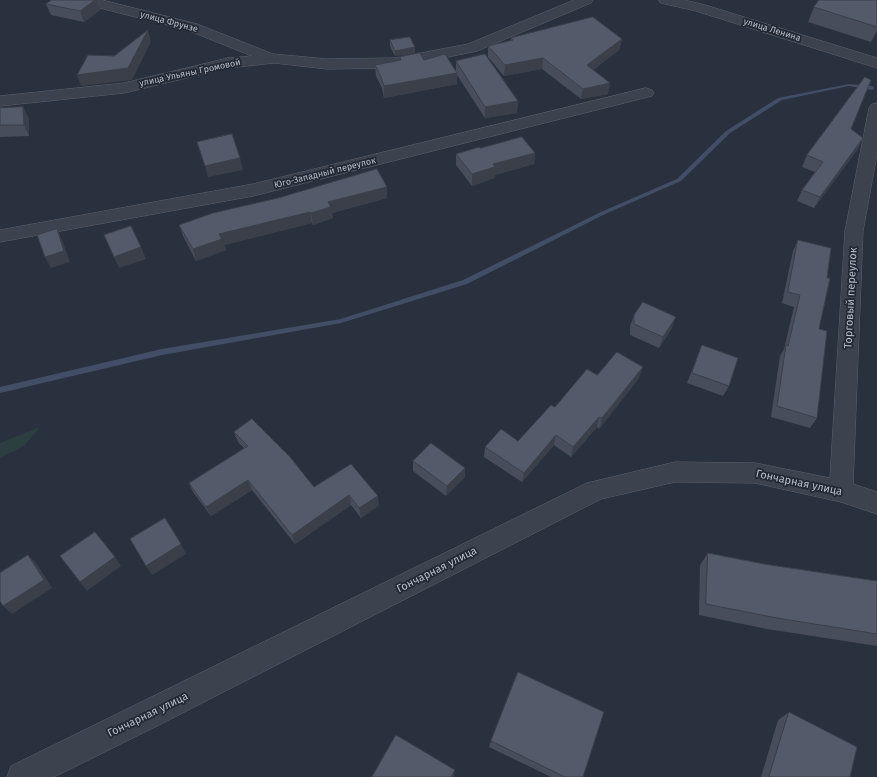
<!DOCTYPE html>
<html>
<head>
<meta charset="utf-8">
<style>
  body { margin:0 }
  canvas { display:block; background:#29313e }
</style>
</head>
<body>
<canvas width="877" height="777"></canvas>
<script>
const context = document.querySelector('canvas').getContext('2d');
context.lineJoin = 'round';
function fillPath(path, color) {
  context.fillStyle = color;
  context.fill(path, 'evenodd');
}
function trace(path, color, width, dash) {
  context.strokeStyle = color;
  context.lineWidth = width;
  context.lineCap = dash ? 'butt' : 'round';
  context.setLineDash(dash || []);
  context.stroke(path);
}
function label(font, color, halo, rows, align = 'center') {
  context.font = font + ' "Fira Sans",sans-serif';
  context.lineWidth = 3.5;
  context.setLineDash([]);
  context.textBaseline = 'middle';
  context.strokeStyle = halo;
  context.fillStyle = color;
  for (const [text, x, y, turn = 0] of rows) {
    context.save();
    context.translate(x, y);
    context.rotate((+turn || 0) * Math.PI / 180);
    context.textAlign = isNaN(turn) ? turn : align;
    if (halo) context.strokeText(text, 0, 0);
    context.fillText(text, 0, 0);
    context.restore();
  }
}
fillPath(new Path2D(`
  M40,427L24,446L0,458V443Z`), '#2c3e40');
fillPath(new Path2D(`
  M849,84L872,86L875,88L872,90L849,86L782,100L730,133L681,181L605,214L467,284L341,323L162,355L0,393V387L162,349L341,319L463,280L601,212L677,179L726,131L778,98Z`), '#414e65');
const minor = new Path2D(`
  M78,0H102L197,24L273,54L327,59L395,58L468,44L574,0H593L591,3L477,51L395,68L327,69L274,63L228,68L124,93L0,106V96L124,83L228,58L252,56L187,30L80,3Z
  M659,0H684L705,5L877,58V68L696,11L661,3Z
  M646,88L652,90L654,93L652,96L253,196L0,242V230L253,184Z
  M877,103V154L863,231L853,484L877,492V514L841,502L755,483L675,482L601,499L159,725L54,777H7L11,766L587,483L675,462L755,463L830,478L845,231L869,108L871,105Z`);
trace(minor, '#5b616c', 1);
fillPath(minor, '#3d434e');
fillPath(new Path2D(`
  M52,0H97L100,10L84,22L51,15L46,4Z
  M877,0V31L871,42L808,22L814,7Z
  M511,38L622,39L619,50L593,70L608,94L581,99L542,69L504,76L488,57V46L511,41Z
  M390,40L415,47V53L395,56L390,46Z
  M400,57L424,60L456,70V61L518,101L517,113L485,118L457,75V84L384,98L382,88L376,76L375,65L400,60Z
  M0,106L1,108L23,107L29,119V136L0,137Z
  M851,129L863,138L857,150L814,208L797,201L802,190L815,172L802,167L807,155Z
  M480,148L535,153L534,164L495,175L494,178L472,186L456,165V154Z
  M387,187V198L332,213L333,218L313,225L312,223L224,245L226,250L196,261L183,236L179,225Z
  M798,240L819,329L817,418L810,428L771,417L780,356L784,349L794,307L782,303L793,251Z
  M634,315L672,328L659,348L630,335V326Z
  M702,345L729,386L723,396L687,383Z
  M597,375L639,378L599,429L597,427L571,457L554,445L522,482L484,457L485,447L518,441L555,407Z
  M234,432L314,487L351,464L379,505L361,518L351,505L295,544L252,490L211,516L193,492L189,483L244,448L238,442Z
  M413,461L465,468V477L446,496L413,471Z
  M708,553L764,564L877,581V646L767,629L699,615L700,565Z
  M789,712L850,777H761L778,720Z
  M491,741L583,777H551L489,747Z`), '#474d5a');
fillPath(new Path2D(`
  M95,0H97L100,10L84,22L80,11Z
  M877,29V31L871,42Z
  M148,30L151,42L132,80L81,86L77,75L128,68Z
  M622,39L619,50L585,76L587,65Z
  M415,47V53L395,56V51Z
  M543,58L542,69L504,76L505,65Z
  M457,73V84L384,98V86Z
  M610,83L608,94L581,99L583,89Z
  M518,101L517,113L485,118V107Z
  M23,107L29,119V136L24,125Z
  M863,138L857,150L814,208L820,197Z
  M535,153L534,164L495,175L494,178L472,186V174L493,164Z
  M240,158L243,170L208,177L205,166Z
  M387,187V198L332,213L333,218L313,225L311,213L328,202Z
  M310,212L312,223L224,245L226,250L196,261L193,249L219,234Z
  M57,229L62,240L70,262L51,268L45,257Z
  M141,247L146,259L119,268L114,257Z
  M676,317L672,328L659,348L663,337Z
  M643,367L639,378L599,429L602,418Z
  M599,417L597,427L571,457L573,447Z
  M556,435L554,445L522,482L524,473Z
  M465,468V477L446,496L447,486Z
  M248,480L252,490L211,516L206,507Z
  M349,495L351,505L295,544L292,535Z
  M378,496L379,505L361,518L359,508Z
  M181,544L186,554L152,575L146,566Z
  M28,555L37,564L52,588L12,614L3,606Z
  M115,557L121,566L87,591L80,582Z
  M455,770L454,777H451Z`), '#3a3f4a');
const building = new Path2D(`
  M52,0H95L80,11L46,4Z
  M819,0H877V27L814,7Z
  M593,17L622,39L587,65L610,83L583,89L543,58L505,65L488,46L513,40L511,38Z
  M148,30L128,68L77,75L88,55L114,56Z
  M410,37L415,47L395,51L390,40Z
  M420,53L424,60L445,54L457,73L384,86L381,77L375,65L401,60L400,57Z
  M485,54L518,101L485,107L456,61Z
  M865,77L871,80L851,129L863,138L820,197L802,190L823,162L807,155Z
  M23,107L24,125H0V108Z
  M232,134L240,158L205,166L197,142Z
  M522,137L535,153L493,164L495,167L472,174L456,154L479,147L480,148Z
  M377,169L387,187L328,202L331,207L311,213L310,212L219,234L222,239L193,249L179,225L213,213L278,198Z
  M131,226L141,247L114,257L104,235Z
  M57,229L64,251L45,257L37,235Z
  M798,240L831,248L827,278H830L819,329L827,331L817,418L777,406L786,345L788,346L800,295L788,292Z
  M643,302L676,317L663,337L634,324V315Z
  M702,345L738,358L729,386L692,373Z
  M617,352L643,367L602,418L599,417L573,447L556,435L524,473L485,447L501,429L518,441L551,405L555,407L587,369L597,375Z
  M252,419L290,457L314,487L351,464L378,496L359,508L349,495L292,535L248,480L206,507L189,483L248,446L234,432Z
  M431,443L465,468L447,486L413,461Z
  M165,518L181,544L146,566L130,539Z
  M95,532L115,557L80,582L60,556Z
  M708,553L764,564L877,581V634L777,618L706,604Z
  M28,555L44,580L3,606L0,601V573Z
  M518,672L604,712L583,777H565L491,741Z
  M789,712L857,747L850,777H769Z
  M396,735L455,770L451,777H372Z`);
fillPath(building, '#535a69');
trace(building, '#3a3f4a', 1);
label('9px', '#b9bfc9', '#222834', [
  ["улица Фрунзе",169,22,15],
  ["улица Ленина",772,30,17],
  ["улица Ульяны Громовой",190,73,-12],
  ["Юго-Западный переулок",325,173,-14]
]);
label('11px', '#b9bfc9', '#222834', [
  ["Торговый переулок",851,298,-87],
  ["Гончарная улица",799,483,12],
  ["Гончарная улица",437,570,-27],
  ["Гончарная улица",148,715,-26]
]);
</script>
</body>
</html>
